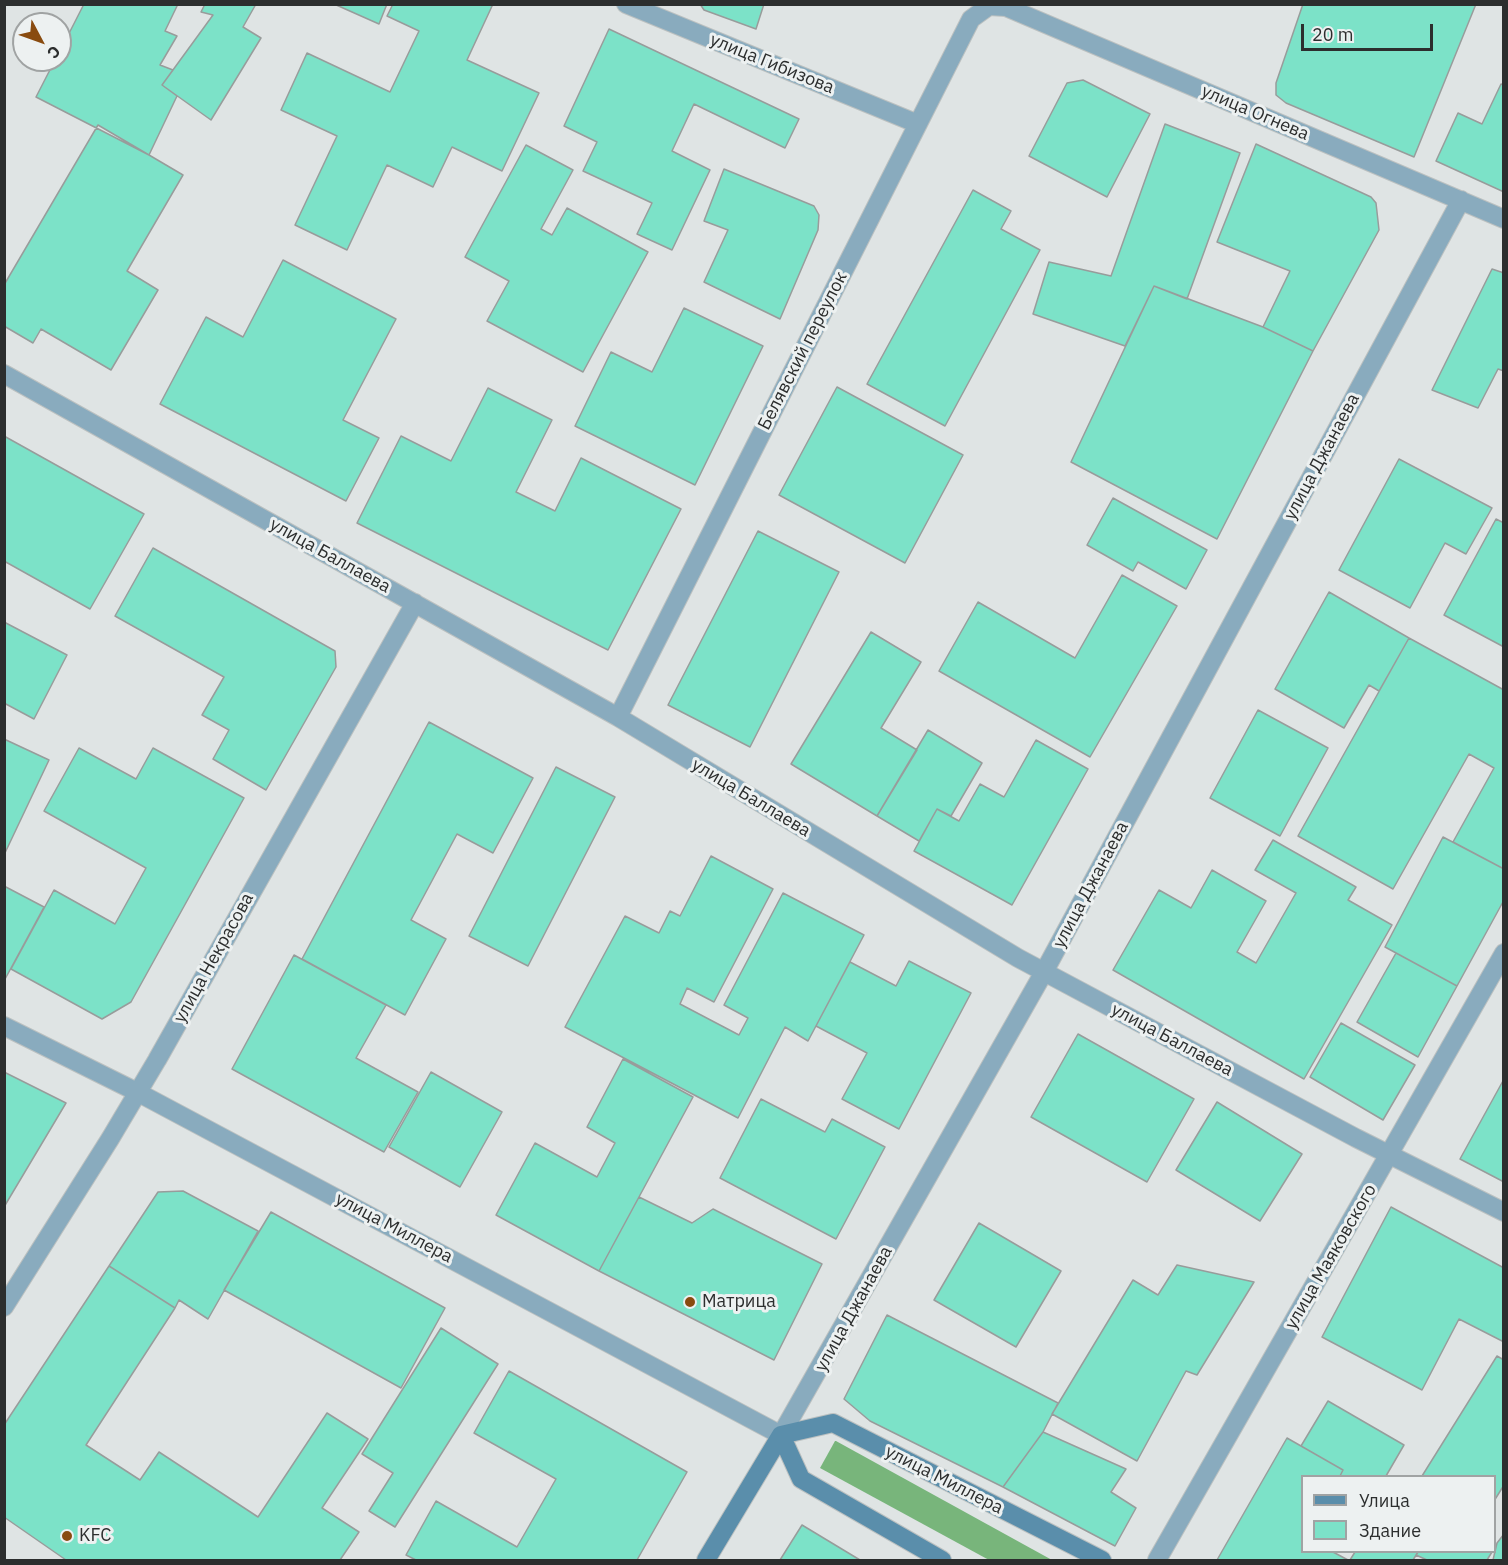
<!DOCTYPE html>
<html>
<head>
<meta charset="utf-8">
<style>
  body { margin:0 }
  #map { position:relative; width:1508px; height:1565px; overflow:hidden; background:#dfe4e4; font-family:"IBM Plex Sans",sans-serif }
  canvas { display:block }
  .frame { position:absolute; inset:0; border:6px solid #2c2e2e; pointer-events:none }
  .legend { position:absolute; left:1301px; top:1475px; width:195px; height:78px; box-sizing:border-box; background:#edf1f1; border:2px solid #a0a3a3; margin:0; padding:8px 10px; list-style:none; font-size:18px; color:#2c2e2e }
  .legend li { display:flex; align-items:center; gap:12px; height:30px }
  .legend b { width:30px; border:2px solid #a0a3a3 }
  .north { position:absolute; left:12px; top:12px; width:60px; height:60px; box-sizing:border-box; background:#edf1f1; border:2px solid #a0a3a3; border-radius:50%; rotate:131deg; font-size:16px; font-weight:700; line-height:24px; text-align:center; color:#2c2e2e }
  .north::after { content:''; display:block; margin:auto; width:21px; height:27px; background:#894b0f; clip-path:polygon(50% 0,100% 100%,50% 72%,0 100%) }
  .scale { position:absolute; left:1301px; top:24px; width:132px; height:27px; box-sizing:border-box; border:3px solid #2c2e2e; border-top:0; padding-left:8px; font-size:18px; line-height:21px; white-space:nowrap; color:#2c2e2e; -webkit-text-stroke:4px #edf1f1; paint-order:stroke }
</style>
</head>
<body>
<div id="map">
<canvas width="1508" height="1565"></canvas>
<div class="frame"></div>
<ul class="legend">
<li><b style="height:8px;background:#5a8eab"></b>Улица</li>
<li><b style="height:16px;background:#7ce2c8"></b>Здание</li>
</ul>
<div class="north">С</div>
<div class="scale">20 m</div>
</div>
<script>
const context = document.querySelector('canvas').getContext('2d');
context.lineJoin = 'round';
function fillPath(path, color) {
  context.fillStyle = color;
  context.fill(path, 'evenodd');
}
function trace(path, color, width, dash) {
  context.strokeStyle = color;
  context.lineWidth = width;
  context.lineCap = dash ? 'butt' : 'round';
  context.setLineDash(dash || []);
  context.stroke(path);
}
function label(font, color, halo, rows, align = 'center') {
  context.font = font + ' "IBM Plex Sans",sans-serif';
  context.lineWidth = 6;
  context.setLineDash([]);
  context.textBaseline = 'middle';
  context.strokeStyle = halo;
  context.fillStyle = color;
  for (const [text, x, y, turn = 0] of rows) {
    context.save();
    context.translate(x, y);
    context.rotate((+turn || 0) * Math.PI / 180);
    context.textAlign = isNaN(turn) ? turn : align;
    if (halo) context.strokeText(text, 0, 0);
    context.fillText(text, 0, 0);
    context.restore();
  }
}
fillPath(new Path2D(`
  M835,1441H836L1052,1560H989L820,1468Z`), '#78b57b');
const building = new Path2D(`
  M84,4H178L165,31L177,36L160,65L173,70L162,85L177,96L149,155L36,97L55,60H60V51Z
  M205,4H256L243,27L261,38L211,120L162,85L213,15L201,12Z
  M334,4H387L379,24Z
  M393,4H493L467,60L539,93L502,171L452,147L433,187L387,165L347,250L295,225L337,136L281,110L307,53L390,92L419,31L387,16Z
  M700,4H764L756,29L704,10Z
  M1303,4H1476L1414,157L1286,103L1276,95V83Z
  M609,29L799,119L785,148L694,104L672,151L710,170L672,250L637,234L652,203L583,171L597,142L564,126Z
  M1083,80L1150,114L1107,197L1029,156L1067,83Z
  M1501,84L1504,85V192L1436,161L1458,113L1482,124Z
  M1165,124L1240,153L1187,299L1154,286L1125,346L1033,314L1049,262L1111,276Z
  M98,125L183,175L127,271L158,290L111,370L41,329L33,343L4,326V285Z
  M1256,144L1371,197L1376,203L1379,230L1313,351L1263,327L1290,271L1217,242Z
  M526,145L573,170L541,229L552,235L567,208L648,252L583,372L487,321L509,281L465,257Z
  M724,169L814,206L819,215L818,230L780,319L704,282L728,230L704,221Z
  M973,190L1011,211L1001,229L1040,250L945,426L867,384Z
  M283,260L396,319L343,420L379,438L346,501L160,404L206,317L243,337Z
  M1492,269L1504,273V371L1498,369L1478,408L1432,390Z
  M1154,286L1263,327L1313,351L1217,539L1071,462Z
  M684,308L763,346L695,485L575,426L611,352L652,372Z
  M837,387L963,455L905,563L779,495Z
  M488,388L552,420L516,492L555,511L581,458L681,509L608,650L357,523L401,436L451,461Z
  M4,436L144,514L90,609L4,561Z
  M1399,459L1492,508L1466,554L1445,543L1410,608L1339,570Z
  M1113,498L1207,550L1186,589L1138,562L1133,571L1087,545Z
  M1496,519L1504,523V647L1444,615Z
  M758,531L839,572L750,747L668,705Z
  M153,548L335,651L336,667L266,790L213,759L229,730L202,715L224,677L115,616Z
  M1122,575L1177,606L1090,757L939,671L978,602L1075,658Z
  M1329,592L1409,638L1379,691L1369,685L1344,728L1275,689Z
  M4,622L67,655L34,719L4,703Z
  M871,632L921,662L881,728L917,750L877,816L791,764Z
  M1409,638L1504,690V869L1453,842L1494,768L1469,754L1393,889L1298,836Z
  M1258,710L1328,748L1280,836L1210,798Z
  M429,722L533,778L493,853L457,834L411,920L446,939L405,1015L302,959Z
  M928,730L982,763L951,816L937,809L919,841L877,816Z
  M4,739L49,760L4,855Z
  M1036,740L1088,769L1012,905L914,851L937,809L959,821L980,784L1004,797Z
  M79,748L136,779L153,748L244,798L131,1002L102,1019L11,969L54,890L115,924L146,868L44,811Z
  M556,767L615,797L528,966L469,936Z
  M1443,837L1504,869V900L1457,986L1385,947Z
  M1273,840L1356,887L1348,900L1392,925L1304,1079L1113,970L1159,890L1191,908L1212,870L1266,901L1237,952L1256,963L1296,893L1255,870Z
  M711,856L773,889L714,1002L687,988L680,1004L739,1035L748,1018L724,1005L783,893L864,935L808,1041L785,1027L738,1118L565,1027L625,916L659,933L670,911L680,916Z
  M4,886L44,907L4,981Z
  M1396,953L1457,986L1418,1057L1357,1022Z
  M294,955L386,1005L356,1058L418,1092L384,1152L232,1069Z
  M909,961L971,993L899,1129L842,1099L867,1053L816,1026L850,962L896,986Z
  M1341,1023L1415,1065L1383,1120L1310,1077Z
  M1078,1034L1194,1099L1147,1182L1031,1117Z
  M623,1059L693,1097L599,1271L496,1215L535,1143L597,1177L615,1143L587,1127Z
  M4,1072L66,1103L4,1207Z
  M431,1072L502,1112L460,1187L389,1147Z
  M1504,1079V1182L1460,1159Z
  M761,1099L825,1132L832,1119L885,1147L836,1239L720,1178Z
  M1217,1102L1302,1154L1260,1221L1176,1170Z
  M183,1191L258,1231L208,1319L179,1300L175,1308L109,1266L158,1192Z
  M639,1197L692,1223L713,1209L822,1264L774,1360L599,1271Z
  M1391,1207L1504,1268V1342L1459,1319L1422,1390L1322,1337Z
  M271,1212L445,1308L401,1388L224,1290Z
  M979,1223L1061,1271L1016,1347L934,1300Z
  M1177,1265L1254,1282L1197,1375L1186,1371L1137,1461L1052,1414L1133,1280L1158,1295Z
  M109,1266L175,1308L86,1445L140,1480L159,1452L258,1517L327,1413L368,1439L322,1508L359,1532L340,1560H66L4,1517V1425Z
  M887,1315L1058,1403L1043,1432L1003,1487L870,1421L844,1399Z
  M441,1328L498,1364L395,1527L369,1511L393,1473L362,1454Z
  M1497,1356L1504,1360V1485L1494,1501V1476H1422Z
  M509,1371L687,1472L637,1560H416L406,1555L436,1501L517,1547L556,1479L474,1433Z
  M1328,1401L1404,1445L1386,1476H1340L1343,1470L1301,1446Z
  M1043,1432L1126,1469L1111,1492L1136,1508L1115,1546L1003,1487Z
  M1287,1438L1343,1470L1340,1476H1302V1552H1333L1348,1560H1217Z
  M802,1525L860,1560H780Z
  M1504,1534V1560H1493L1497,1543Z
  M1355,1552H1418L1413,1560H1350Z
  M1418,1552H1492L1487,1560H1427L1416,1555Z`);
fillPath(building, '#7ce2c8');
trace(building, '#989c9b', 1.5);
const street = new Path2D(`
  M626,4L918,124
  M4,374L618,717L1018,958L1356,1138L1504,1212
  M618,717L971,19L989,6L1006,7L1504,219
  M4,1026L137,1092L781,1435L1044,972L1461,200
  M4,1307L110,1139L157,1060L415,603
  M1157,1560L1504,953`);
const secondary = new Path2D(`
  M781,1435L833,1423L1102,1560
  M781,1435L801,1479L942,1560
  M706,1560L781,1435`);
trace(street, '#bbc0c0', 20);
trace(secondary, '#bbc0c0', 20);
trace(street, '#89abbe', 18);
trace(secondary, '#5a8eab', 18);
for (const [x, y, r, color] of [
  [690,1302,6,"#894b0f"],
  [67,1536,6,"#894b0f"]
]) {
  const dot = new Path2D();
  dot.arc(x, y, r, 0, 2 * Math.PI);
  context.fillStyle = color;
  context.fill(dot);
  trace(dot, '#edf1f1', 2);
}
label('18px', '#2c2e2e', '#edf1f1', [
  ["улица Гибизова",772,64,22],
  ["улица Огнева",1255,113,23],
  ["Белявский переулок",803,351,-63],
  ["улица Джанаева",1322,457,-62],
  ["улица Баллаева",330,556,29],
  ["улица Баллаева",751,798,31],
  ["улица Джанаева",1091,885,-62],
  ["улица Некрасова",214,958,-61],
  ["улица Баллаева",1172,1040,28],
  ["улица Миллера",394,1228,28],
  ["улица Маяковского",1331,1257,-60],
  ["улица Джанаева",854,1309,-61],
  ["улица Миллера",944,1480,27]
]);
label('18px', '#2c2e2e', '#edf1f1', [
  ["Матрица",702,1302],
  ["KFC",79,1536]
], 'left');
</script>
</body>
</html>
